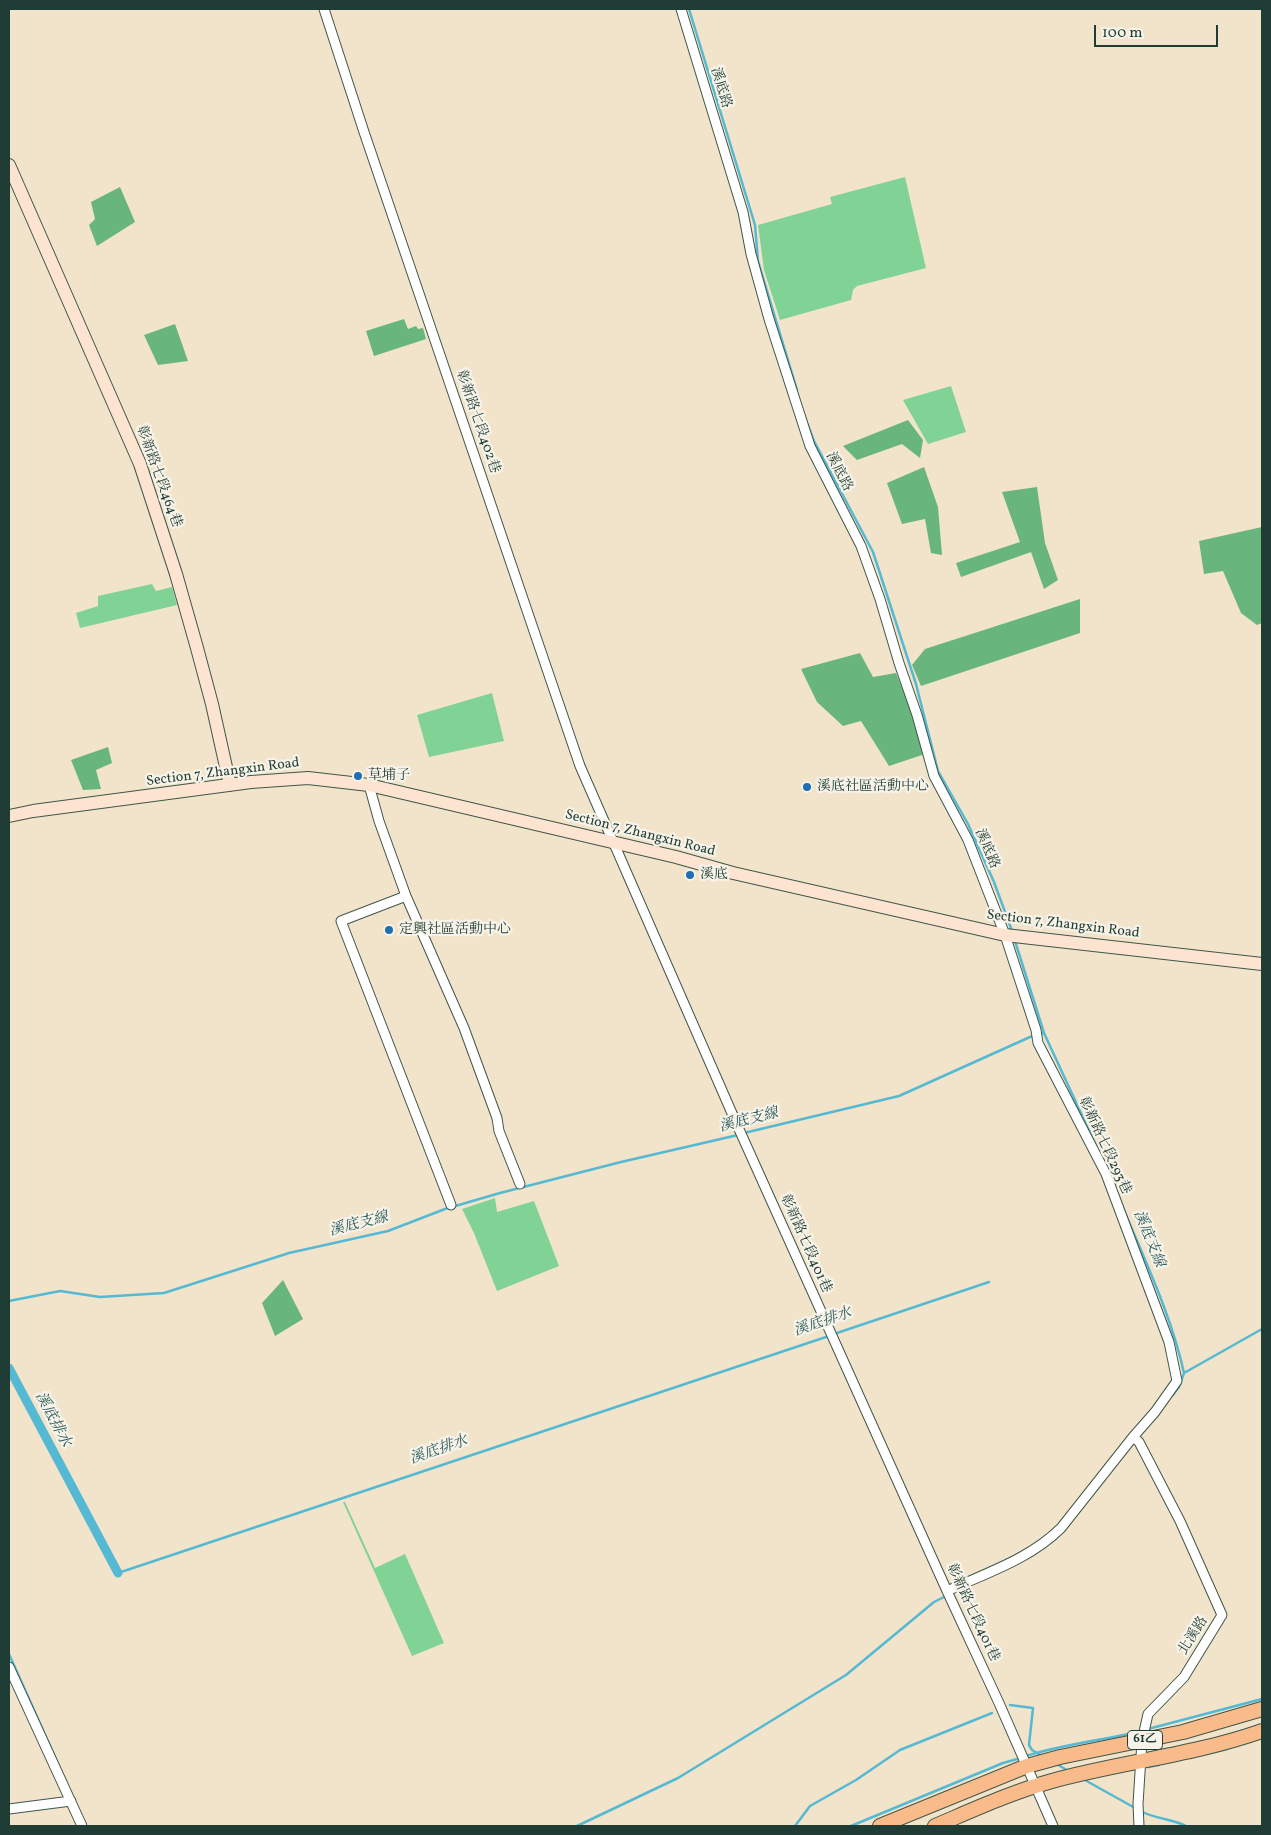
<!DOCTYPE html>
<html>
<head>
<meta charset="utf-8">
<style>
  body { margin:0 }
  #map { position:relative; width:1271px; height:1835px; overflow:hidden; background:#f2e4ca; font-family:Vollkorn,serif }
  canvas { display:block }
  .frame { position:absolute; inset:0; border:10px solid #1f3d34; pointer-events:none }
  .scale { position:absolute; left:1094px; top:25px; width:124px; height:22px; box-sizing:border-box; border:2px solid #1f3d34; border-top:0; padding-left:6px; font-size:15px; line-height:18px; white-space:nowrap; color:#1f3d34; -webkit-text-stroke:4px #f7f3e8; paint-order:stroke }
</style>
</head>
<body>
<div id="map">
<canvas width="1271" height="1835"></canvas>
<div class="frame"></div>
<div class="scale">100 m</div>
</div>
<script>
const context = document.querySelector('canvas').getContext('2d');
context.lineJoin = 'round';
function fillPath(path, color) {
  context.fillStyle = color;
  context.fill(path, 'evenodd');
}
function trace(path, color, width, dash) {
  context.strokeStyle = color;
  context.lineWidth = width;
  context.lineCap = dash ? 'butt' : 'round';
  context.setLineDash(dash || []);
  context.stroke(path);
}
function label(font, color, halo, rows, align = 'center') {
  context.font = font + ' Vollkorn,"Noto Serif TC",serif';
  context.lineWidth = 4.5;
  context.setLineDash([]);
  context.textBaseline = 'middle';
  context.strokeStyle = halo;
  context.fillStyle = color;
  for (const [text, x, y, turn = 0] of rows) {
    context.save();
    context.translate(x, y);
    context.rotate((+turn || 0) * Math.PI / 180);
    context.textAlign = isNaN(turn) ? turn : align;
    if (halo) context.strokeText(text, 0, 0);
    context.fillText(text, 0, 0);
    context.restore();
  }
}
fillPath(new Path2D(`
  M905,177L926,268L857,286L853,290L851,300L780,320L764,270L758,225L832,204L830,197Z
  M951,386L966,432L928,444L903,400Z
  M152,584L156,591L172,587L177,605L80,628L76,613L98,606V596Z
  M492,693L504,741L429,757L417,715Z
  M495,1198L497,1212L534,1201L559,1266L497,1291L474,1233L462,1209Z
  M343,1502H345L375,1568L405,1554L444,1643L412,1656Z`), '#81d395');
fillPath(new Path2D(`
  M120,187L135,222L97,246L89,225L95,219L91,202Z
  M404,319L408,329L416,326L418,329L423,328L426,339L374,356L366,331Z
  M175,324L188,361L158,365L144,335Z
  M908,420L923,440L920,458L902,444L857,460L843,446Z
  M924,467L938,507L942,555L931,553L925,519L902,524L887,483Z
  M1037,487L1045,543L1058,580L1044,589L1031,552L961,577L956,563L1020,542L1002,492Z
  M1262,527V623L1257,625L1241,613L1223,571L1204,574L1199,541Z
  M1080,599V633L921,686L912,665L925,649Z
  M860,653L873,677L896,673L923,740L925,754L889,766L861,721L843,726L817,702L801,669Z
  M108,747L112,763L96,770L101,789L83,790L71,760Z
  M283,1280L303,1319L275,1336L262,1303Z`), '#68b57e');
trace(new Path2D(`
  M689,9L755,225L758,261L797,390
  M804,415L814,441L873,552L916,684L938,771L968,824L994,882L1012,931
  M1015,941L1044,1033
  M744,1133L899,1096L1030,1037L1044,1033L1098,1150
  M1121,1203C1144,1259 1171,1314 1184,1373L1262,1329
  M9,1301L60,1291L100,1297L164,1293L289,1253L388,1231L445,1209L500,1193L621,1162L738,1135
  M834,1334L989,1282
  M1172,1396L1179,1387L1184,1373
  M118,1573L829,1336
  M9,1654L68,1786
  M1010,1705L1033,1708L1029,1745L1032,1750L1044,1757
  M1148,1729L1262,1699
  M1210,1753L1227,1749
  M1026,1756C1064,1744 1104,1740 1142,1731
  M1055,1763L1070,1772
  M1148,1767L1159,1765
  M1083,1779L1135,1808
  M1140,1811C1156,1819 1172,1819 1186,1826
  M577,1826L678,1778L846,1675L934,1602L948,1595
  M795,1826L810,1806L856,1780L900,1750L992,1713
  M851,1826L1003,1763L1021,1758`), '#55b9d3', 2.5);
trace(new Path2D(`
  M9,1368L118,1573`), '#55b9d3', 9);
const street = new Path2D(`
  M324,9L364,132L580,766L738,1127L947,1591L999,1703L1053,1826
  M681,9L743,212L751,254L769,319L810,446L861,546L880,599L899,663L917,715L934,776L968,840L1005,935L1036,1030L1038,1043L1106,1174L1169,1342L1177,1381L1155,1412L1133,1437L1139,1442L1180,1521L1222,1615L1184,1677L1148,1714L1142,1741L1138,1804L1139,1826
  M369,785L379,821L406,896L464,1028L497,1118L499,1131L520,1184
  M406,896L341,921L451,1205
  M947,1591C986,1573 1030,1559 1061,1528L1133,1437
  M9,1667L82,1826
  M9,1809L71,1801`);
const secondary = new Path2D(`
  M9,165L140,464L176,574L197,648L212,704L230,785
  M9,816L33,811L251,782L308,778L369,785L676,857L733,873L1005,935L1262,964`);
const primary = new Path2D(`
  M880,1826L1027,1766L1060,1757L1183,1732L1262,1709
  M935,1826C973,1810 1012,1792 1052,1781C1121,1762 1194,1755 1262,1731`);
trace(street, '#3f564a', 11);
trace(secondary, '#3f564a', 14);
trace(primary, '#3f564a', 16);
trace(street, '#fff', 9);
trace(secondary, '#fde4d1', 12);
trace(primary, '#fabb8b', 14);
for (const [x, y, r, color] of [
  [358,776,5,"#1f6fb2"],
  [807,787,5,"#1f6fb2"],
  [690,875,5,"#1f6fb2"],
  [389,930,5,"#1f6fb2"]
]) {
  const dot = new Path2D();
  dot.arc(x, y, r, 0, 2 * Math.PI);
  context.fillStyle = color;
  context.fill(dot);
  trace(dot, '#f7f3e8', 2);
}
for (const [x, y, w] of [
  [1145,1740,35]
]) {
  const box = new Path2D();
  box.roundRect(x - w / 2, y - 9.5, w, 19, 4);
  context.fillStyle = '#f7f3e8';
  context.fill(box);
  trace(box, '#1f3d34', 1);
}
label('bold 12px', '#1f3d34', null, [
  ["61乙",1145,1740]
]);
label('14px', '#1f3d34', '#f7f3e8', [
  ["溪底路",720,88,73],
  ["彰新路七段402巷",477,422,71],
  ["溪底路",838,472,63],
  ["彰新路七段464巷",158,477,70],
  ["Section 7, Zhangxin Road",223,773,-7],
  ["Section 7, Zhangxin Road",640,834,14],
  ["溪底路",986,849,67],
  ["Section 7, Zhangxin Road",1063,925,7],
  ["彰新路七段293巷",1104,1146,65],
  ["彰新路七段401巷",805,1244,66],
  ["彰新路七段401巷",972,1613,65],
  ["北溪路",1194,1636,-58]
]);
label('14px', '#1f3d34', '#f7f3e8', [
  ["草埔子",368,776],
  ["溪底社區活動中心",817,787],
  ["溪底",700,875],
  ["定興社區活動中心",399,930]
], 'left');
label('italic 15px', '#2c5c5c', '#f7f3e8', [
  ["溪底支線",749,1121,-14],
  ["溪底支線",359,1225,-14],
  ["溪底支線",1148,1239,68],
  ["溪底排水",823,1323,-19],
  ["溪底排水",52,1420,62],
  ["溪底排水",439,1451,-19]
]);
</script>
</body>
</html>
